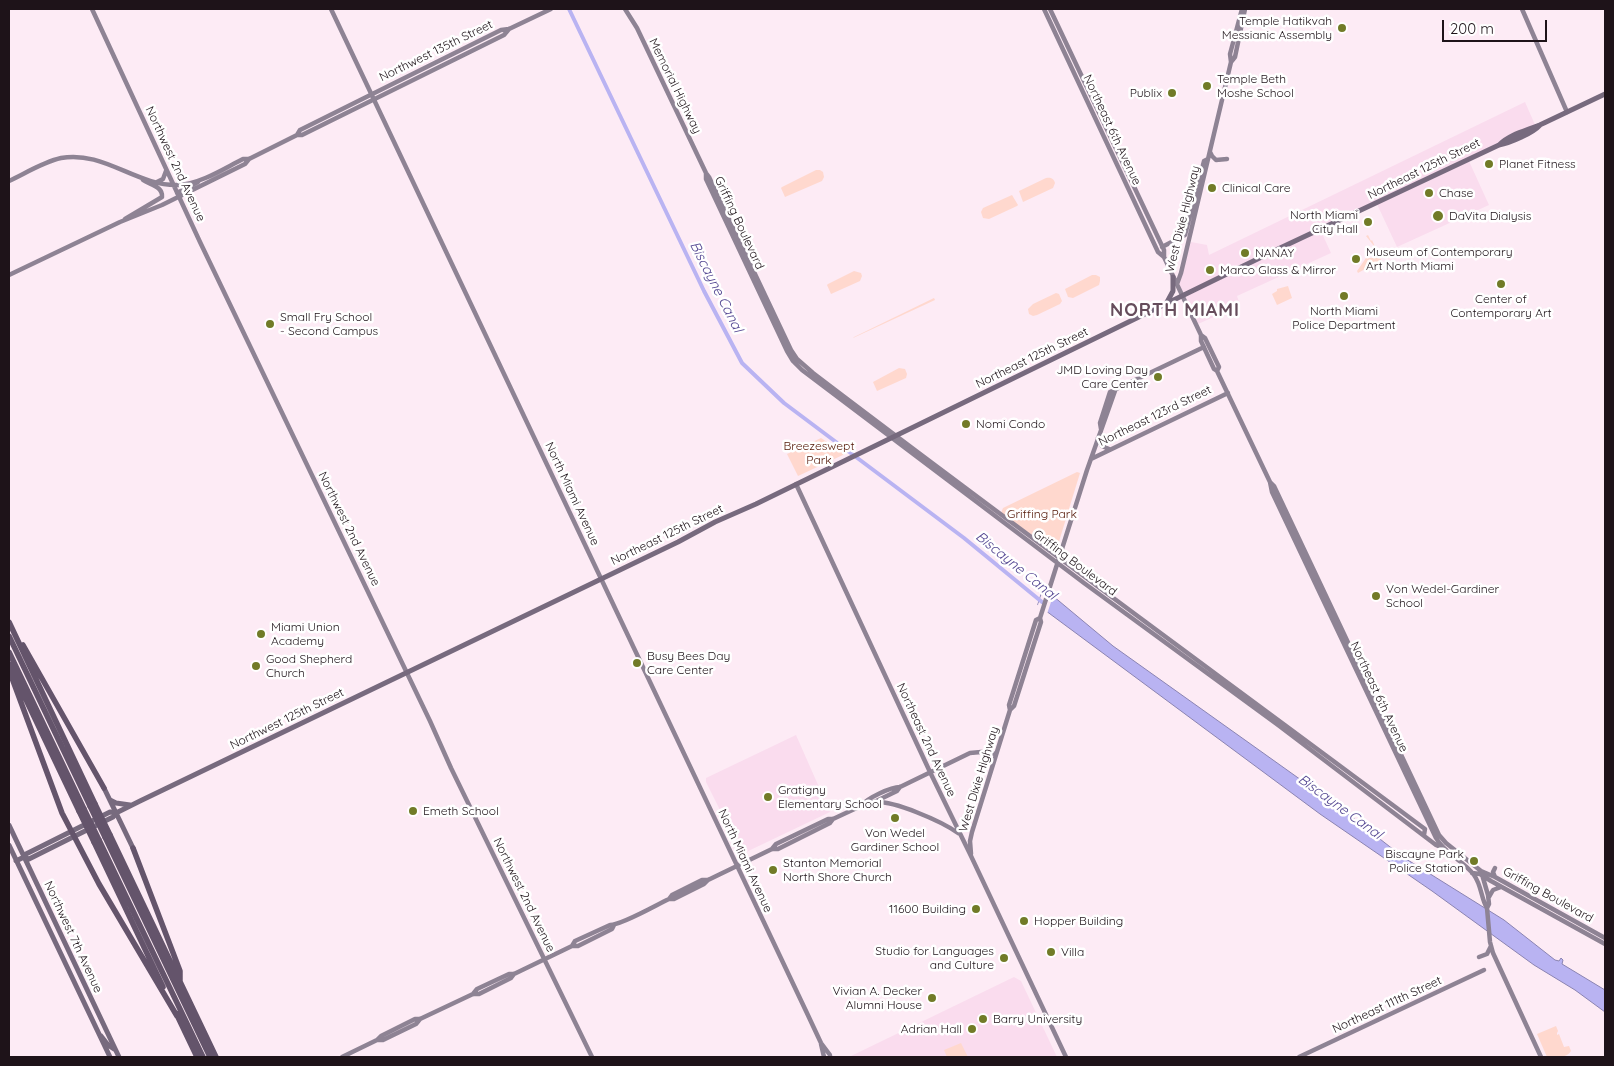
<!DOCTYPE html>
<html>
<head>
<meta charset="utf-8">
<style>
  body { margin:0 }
  #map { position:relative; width:1614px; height:1066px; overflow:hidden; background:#fdebf5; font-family:Quicksand,sans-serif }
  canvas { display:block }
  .frame { position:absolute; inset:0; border:10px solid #1e1319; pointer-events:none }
  .scale { position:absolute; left:1442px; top:20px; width:105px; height:22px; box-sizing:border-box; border:2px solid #1e1319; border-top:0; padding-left:6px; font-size:15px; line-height:18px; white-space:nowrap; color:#1e1319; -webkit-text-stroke:4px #fff; paint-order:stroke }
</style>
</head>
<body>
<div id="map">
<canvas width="1614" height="1066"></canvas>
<div class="frame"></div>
<div class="scale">200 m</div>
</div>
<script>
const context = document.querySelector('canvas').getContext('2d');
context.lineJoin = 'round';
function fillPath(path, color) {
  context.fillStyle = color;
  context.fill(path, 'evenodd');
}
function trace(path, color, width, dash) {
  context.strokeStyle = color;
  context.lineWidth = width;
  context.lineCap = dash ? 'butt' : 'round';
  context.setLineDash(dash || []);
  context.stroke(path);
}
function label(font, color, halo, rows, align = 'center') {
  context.font = font + ' Quicksand,sans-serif';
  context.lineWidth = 5;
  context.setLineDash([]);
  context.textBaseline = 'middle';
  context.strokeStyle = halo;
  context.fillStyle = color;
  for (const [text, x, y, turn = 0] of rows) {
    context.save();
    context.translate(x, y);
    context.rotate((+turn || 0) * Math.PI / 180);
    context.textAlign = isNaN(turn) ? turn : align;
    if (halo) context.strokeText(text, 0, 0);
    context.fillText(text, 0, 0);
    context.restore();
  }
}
fillPath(new Path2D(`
  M1525,102L1536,127L1468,159L1489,205L1397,247L1376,202L1320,229L1331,253L1237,296L1240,305L1198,324L1178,283L1191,242L1207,245L1209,255Z
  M796,735L830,812L744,853L741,852L706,782V778Z
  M1014,977L1021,981L1057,1057H849Z`), '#fadcee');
fillPath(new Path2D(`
  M816,170H820L823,172L824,177L822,181L785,197L781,188L782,187Z
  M1046,178C1050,177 1054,178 1055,183L1053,188L1023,202L1019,191Z
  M1012,195L1018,205L1017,206L989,219L983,218L981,212L983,208Z
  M1368,235L1371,241L1372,240L1381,260L1358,273L1357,271L1366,258H1376L1374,246L1366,236Z
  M854,271L861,273L862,276L860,281L831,294L827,285L828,284Z
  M1092,275H1096L1100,277V281L1099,285L1073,298L1068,297L1065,289Z
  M1288,286L1292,298L1277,305L1272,294L1277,291V289Z
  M1056,293L1059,294L1062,301L1060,304L1037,315L1033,316L1029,314L1028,309L1033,304Z
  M934,298L935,300L853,338L854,337Z
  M899,368L905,369L907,374L906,378L877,391L873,382Z
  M821,438L845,454L798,476L787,454Z
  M1077,472L1080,473L1057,548L1053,550L1001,513L1003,508Z
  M1556,1026L1558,1031L1557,1033V1035L1559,1034L1564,1047L1569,1046L1571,1051C1566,1059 1556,1057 1547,1057L1537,1034Z
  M961,1043L968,1057H947L944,1050Z`), '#ffd8ce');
const water = new Path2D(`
  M1044,586L1053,596L1113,646L1339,807L1403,857L1504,920L1555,960L1559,961L1561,958L1563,960L1562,964L1605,990V1012L1575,990L1534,965L1432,891L1320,814L1038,605Z`);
fillPath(water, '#b9b3f2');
trace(water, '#8a83b1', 1);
fillPath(new Path2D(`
  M1045,584L1054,593L1047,614L1037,608Z`), '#fdebf5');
trace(new Path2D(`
  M569,9L704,291L742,363L784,403L964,538L1042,602`), '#b9b3f2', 4);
trace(new Path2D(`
  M92,9L200,242L430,721L451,768L592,1057
  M331,9L806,1011L821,1043L830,1055
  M625,9L637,28L706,173L709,177L791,350L797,359L813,373C1015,527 1221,677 1425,829L1424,835
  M1044,9L1158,252L1164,257
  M1050,9L1164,250V257L1201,335L1205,338L1219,367L1217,371
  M1522,9L1567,112
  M1231,62L1230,54L1242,9
  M297,135L300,130L501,30L509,29L551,9
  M1210,152L1212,156L1216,160L1227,159
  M706,173V179L787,351L793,361L802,370L1084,583L1278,725L1436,845L1443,848
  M9,181C26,173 43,162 61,158C104,150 137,187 179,185C202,183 223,169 243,159H249L297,135H302L504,35L509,29
  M157,182L163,179L166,171
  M177,193L198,182
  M125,219L162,197C163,186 150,185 143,180
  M1162,247L1185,235L1204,161L1208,159
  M9,275L120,222L162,205L245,164L249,159
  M1177,284L1181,273L1231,62L1235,57L1245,9
  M1201,335V341L1214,369L1217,371L1270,482L1272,492L1436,838C1445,854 1463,860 1474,875C1482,886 1481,899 1487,908
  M1101,429L1100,423L1110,392L1204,347
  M1098,438L1102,446L1109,449
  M1091,459L1228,393
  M1270,482L1274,486L1439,835L1446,843L1481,871L1488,895L1489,904L1487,908L1490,942L1493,953L1541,1057
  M796,484L930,772L971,856L1066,1057
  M1010,710L1009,705L1036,620L1040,618L1087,470L1116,388
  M873,802C893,800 941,821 958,833
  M861,806H866L897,791L900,787
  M772,849L776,844L828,819H833L861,806C867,798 891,787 900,787L970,753L981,752L996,754
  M971,854L970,841L972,832L1010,710L1014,706L1041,622L1040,618
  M1495,868L1493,872L1495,877
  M1481,871L1495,877L1605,938
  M1472,873L1480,874L1491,881L1605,944
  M1489,897L1493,890L1501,887
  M669,899H674L704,884L708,880
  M572,946L575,941L610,925C622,925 656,905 669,899L672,895L702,880H708L772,849H778L830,823L833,819
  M1479,957L1487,954L1491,946
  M473,994L477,989L509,974H514L572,946H578L612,929L614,925
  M377,1040H383L416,1024L420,1019
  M821,1044L824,1057
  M342,1057L377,1040L381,1036L415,1019H420L473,994H479L511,978L514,974
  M1299,1057L1484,970`), '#8e8394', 4.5);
trace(new Path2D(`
  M1499,145C1511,133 1530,130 1544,123L1605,94
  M1166,304L1173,291V277
  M104,788L133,848
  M110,800L116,803L130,805
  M9,825L119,1057
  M9,845L110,1057
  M24,857L29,859L113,817L116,813L140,801L678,542L715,522L756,504L1278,249L1499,145C1510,143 1533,133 1540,125
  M16,861L24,857L26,854L110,812L116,813
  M101,1036L108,1045L114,1049`), '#776a7e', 5);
trace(new Path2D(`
  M9,622L95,804
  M9,636L90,806
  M23,645L104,788
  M9,652L84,809
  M9,664L79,811
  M9,670L62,813L99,884L177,1016
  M110,835L216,1057
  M105,837L210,1057
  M99,840L203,1057
  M94,842L163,987
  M133,848L180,971V982
  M176,1013L197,1057`), '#64546b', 5.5);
trace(new Path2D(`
  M95,804L110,835
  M90,806L105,837
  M84,809L99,840
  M79,811L94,842`), '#64546b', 5.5);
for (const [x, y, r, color] of [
  [1342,28,5,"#717b27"],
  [1207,86,5,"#717b27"],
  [1172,93,5,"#717b27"],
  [1489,164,5,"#717b27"],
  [1212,188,5,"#717b27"],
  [1429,193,5,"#717b27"],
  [1438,216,6,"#717b27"],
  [1368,222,5,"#717b27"],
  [1245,253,5,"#717b27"],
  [1356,259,5,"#717b27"],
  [1210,270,5,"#717b27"],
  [1501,284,5,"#717b27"],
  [1344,296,5,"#717b27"],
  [270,324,5,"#717b27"],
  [1158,377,5,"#717b27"],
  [966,424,5,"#717b27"],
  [1376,596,5,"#717b27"],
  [261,634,5,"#717b27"],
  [637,663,5,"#717b27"],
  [256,666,5,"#717b27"],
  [768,797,5,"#717b27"],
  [413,811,5,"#717b27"],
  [895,818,5,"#717b27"],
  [1474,861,5,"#717b27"],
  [773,870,5,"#717b27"],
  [976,909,5,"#717b27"],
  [1024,921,5,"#717b27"],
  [1051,952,5,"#717b27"],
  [1004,958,5,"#717b27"],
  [932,998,5,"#717b27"],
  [983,1019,5,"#717b27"],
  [972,1029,5,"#717b27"]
]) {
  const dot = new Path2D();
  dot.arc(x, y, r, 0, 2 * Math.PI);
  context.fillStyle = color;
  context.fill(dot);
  trace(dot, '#fff', 2);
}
label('12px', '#1e1319', '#fff', [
  ["Temple Hatikvah",1332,21,"right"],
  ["Messianic Assembly",1332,35,"right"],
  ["Temple Beth",1217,79],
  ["Moshe School",1217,93],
  ["Publix",1162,93,"right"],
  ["Planet Fitness",1499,164],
  ["Clinical Care",1222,188],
  ["Chase",1439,193],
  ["North Miami",1358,215,"right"],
  ["City Hall",1358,229,"right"],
  ["DaVita Dialysis",1449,216],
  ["Museum of Contemporary",1366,252],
  ["Art North Miami",1366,266],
  ["NANAY",1255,253],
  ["Marco Glass & Mirror",1220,270],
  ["Center of",1501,299,"center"],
  ["Contemporary Art",1501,313,"center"],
  ["North Miami",1344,311,"center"],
  ["Police Department",1344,325,"center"],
  ["Small Fry School",280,317],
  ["- Second Campus",280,331],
  ["JMD Loving Day",1148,370,"right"],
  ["Care Center",1148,384,"right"],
  ["Nomi Condo",976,424],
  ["Von Wedel-Gardiner",1386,589],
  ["School",1386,603],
  ["Miami Union",271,627],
  ["Academy",271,641],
  ["Busy Bees Day",647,656],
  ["Care Center",647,670],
  ["Good Shepherd",266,659],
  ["Church",266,673],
  ["Gratigny",778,790],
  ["Elementary School",778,804],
  ["Emeth School",423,811],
  ["Von Wedel",895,833,"center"],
  ["Gardiner School",895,847,"center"],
  ["Biscayne Park",1464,854,"right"],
  ["Police Station",1464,868,"right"],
  ["Stanton Memorial",783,863],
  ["North Shore Church",783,877],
  ["11600 Building",966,909,"right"],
  ["Hopper Building",1034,921],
  ["Studio for Languages",994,951,"right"],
  ["and Culture",994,965,"right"],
  ["Villa",1061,952],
  ["Vivian A. Decker",922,991,"right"],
  ["Alumni House",922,1005,"right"],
  ["Barry University",993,1019],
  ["Adrian Hall",962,1029,"right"]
], 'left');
label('12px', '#1e1319', '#fff', [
  ["Northwest 135th Street",436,51,-26],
  ["Memorial Highway",675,86,64],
  ["Northeast 6th Avenue",1112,130,65],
  ["Northwest 2nd Avenue",175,164,65],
  ["Northeast 125th Street",1424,169,-26],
  ["West Dixie Highway",1183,219,-76],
  ["Griffing Boulevard",739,223,65],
  ["Northeast 125th Street",1032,358,-26],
  ["Northeast 123rd Street",1155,416,-26],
  ["North Miami Avenue",572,494,65],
  ["Northwest 2nd Avenue",349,529,64],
  ["Northeast 125th Street",667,535,-26],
  ["Griffing Boulevard",1075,563,37],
  ["Northeast 6th Avenue",1379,697,65],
  ["Northwest 125th Street",287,719,-26],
  ["Northeast 2nd Avenue",926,740,65],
  ["West Dixie Highway",979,779,-73],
  ["North Miami Avenue",745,861,65],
  ["Northwest 2nd Avenue",524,895,64],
  ["Griffing Boulevard",1548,895,29],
  ["Northwest 7th Avenue",73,937,65],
  ["Northeast 111th Street",1387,1005,-25]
]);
label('12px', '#531605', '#fff', [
  ["Breezeswept",819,446],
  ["Park",819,460],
  ["Griffing Park",1042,514]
]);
label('italic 14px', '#544792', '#fff', [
  ["Biscayne Canal",716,287,63],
  ["Biscayne Canal",1016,566,39],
  ["Biscayne Canal",1340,807,36]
]);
context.letterSpacing = '1px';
label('bold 18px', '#664d5c', '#fff', [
  ["NORTH MIAMI",1175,311]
]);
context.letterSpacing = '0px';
</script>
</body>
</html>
